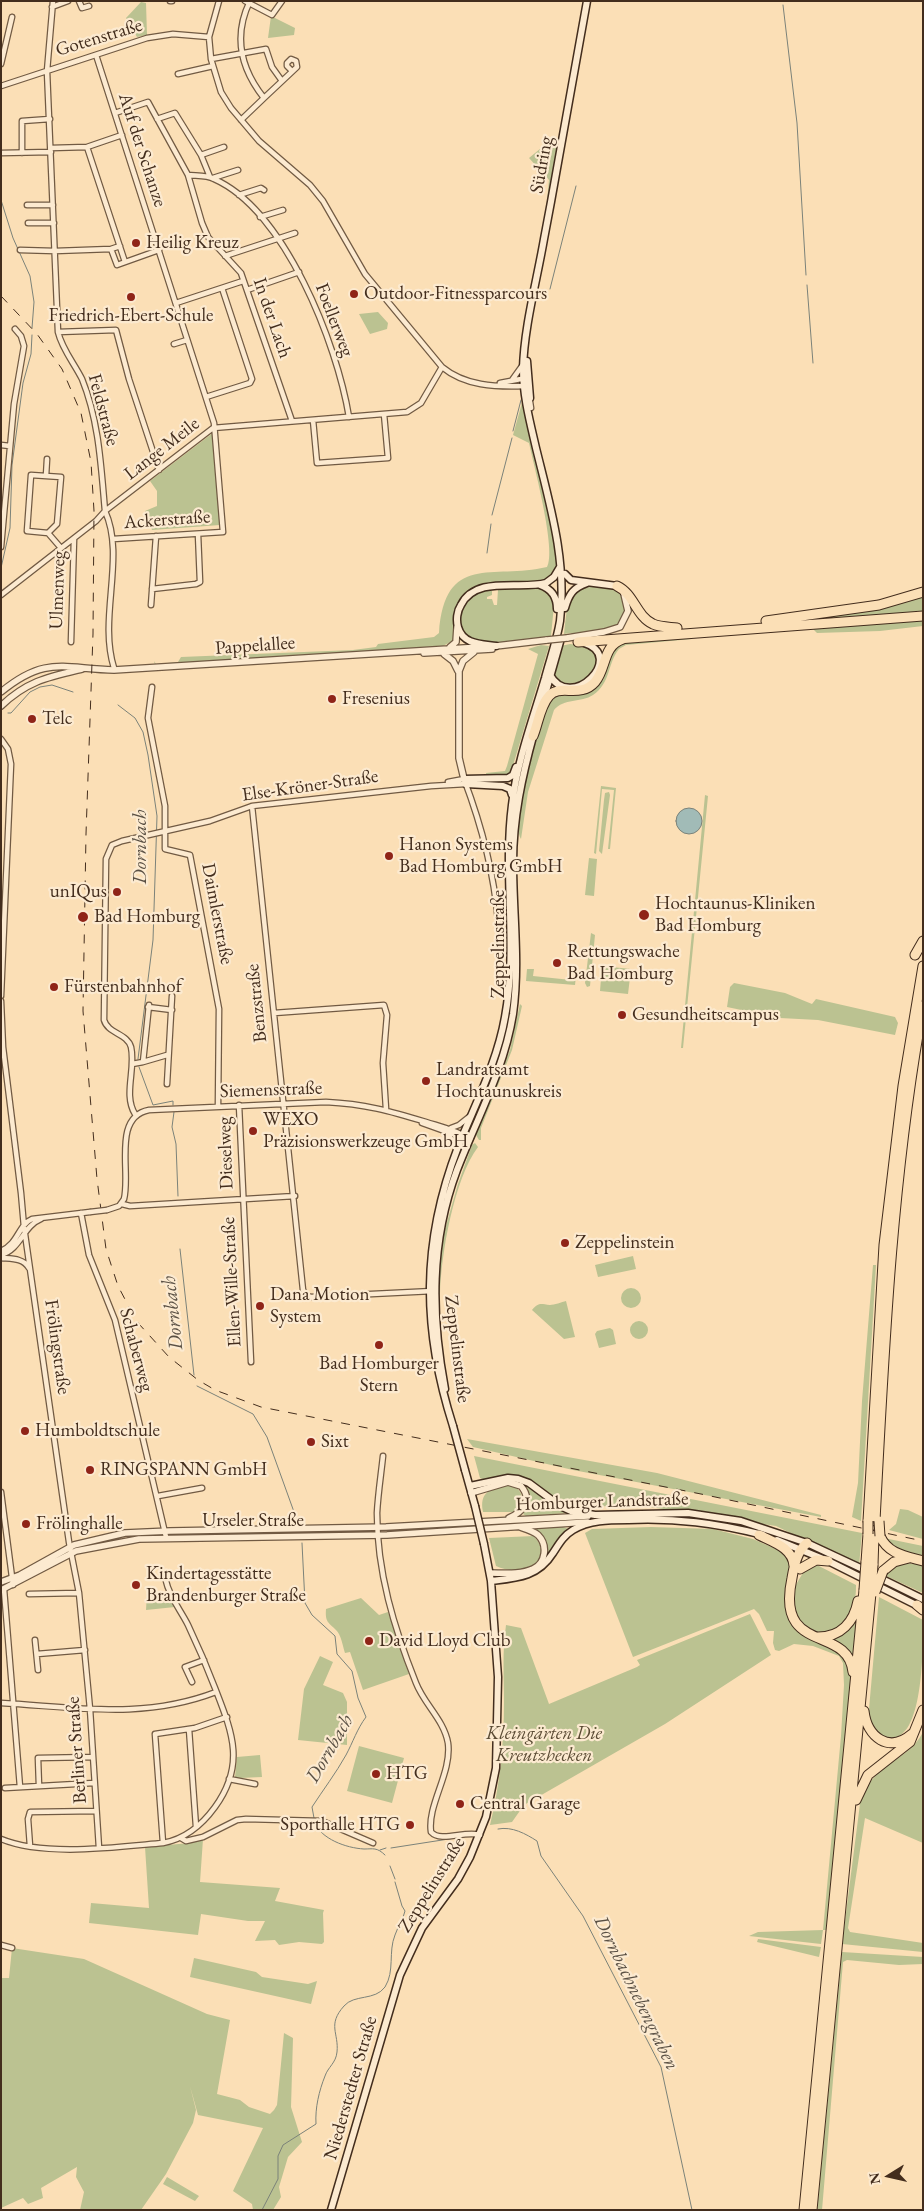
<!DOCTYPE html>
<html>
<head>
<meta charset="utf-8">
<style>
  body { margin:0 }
  #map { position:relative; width:924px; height:2211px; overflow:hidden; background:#fbdfb6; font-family:"EB Garamond",serif }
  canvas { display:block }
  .frame { position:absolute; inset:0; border:2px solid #432d1d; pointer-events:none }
  .north { position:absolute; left:864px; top:2151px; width:50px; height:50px; -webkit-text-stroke:4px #fcead0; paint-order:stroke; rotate:260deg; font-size:14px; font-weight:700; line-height:20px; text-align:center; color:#432d1d }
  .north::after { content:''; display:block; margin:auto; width:18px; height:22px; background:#432d1d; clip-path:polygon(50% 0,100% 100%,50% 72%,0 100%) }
</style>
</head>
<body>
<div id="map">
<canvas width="924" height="2211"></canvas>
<div class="frame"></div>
<div class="north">N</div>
</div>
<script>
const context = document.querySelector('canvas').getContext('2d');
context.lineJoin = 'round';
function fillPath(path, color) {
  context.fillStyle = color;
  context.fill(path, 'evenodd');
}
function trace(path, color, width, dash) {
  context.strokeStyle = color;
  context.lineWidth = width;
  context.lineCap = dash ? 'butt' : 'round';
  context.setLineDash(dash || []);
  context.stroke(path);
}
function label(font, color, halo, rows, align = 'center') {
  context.font = font + ' "EB Garamond",serif';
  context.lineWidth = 4.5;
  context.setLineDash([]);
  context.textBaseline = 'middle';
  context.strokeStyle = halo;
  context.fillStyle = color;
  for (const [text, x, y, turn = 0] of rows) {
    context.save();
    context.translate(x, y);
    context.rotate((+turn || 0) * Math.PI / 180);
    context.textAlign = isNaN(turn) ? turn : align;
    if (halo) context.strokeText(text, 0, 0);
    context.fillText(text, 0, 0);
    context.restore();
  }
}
fillPath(new Path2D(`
  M141,2L146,3L147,35L137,37L126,18Z
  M271,16L295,28L294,35L268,38Z
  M546,144L558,145L546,211L549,180L529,158Z
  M378,312L388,323L387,329L370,334L359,314Z
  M523,399C533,445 545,490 553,536C555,545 560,558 557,566C548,601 477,565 458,603C452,615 455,628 454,640L443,646L155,665L154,661L156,664L178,662L181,657L353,650L376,647L378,644L434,637L439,633C445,552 492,580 547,567C557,552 534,466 529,443L513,435Z
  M214,432L220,525L152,530L145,511L157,506V491L150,481Z
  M601,586C620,590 621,592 626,610L619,624L612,629L572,635L571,633L564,634C568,603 565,587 601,586Z
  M538,587L551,595L554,605L551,636C528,640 498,647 474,640C447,631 465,588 492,591V595L487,597V599H492L494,605H497L498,590Z
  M923,594V614L813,621V617Z
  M923,621V626L880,631L817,633L812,628Z
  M694,636L692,639L626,645L619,649C607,664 611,683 593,695C581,703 564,698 554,710L528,792L521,839C509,817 541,726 549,701L554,694H576L609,653L622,642Z
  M570,644C577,645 588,644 593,650C609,667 580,692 562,684C559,682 556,678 553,676L561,646Z
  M541,645L549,646L511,772L507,776H486V773L505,771L507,766L538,654L528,649Z
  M601,786L616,788L610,849H608L614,790L602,789L596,854L594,853Z
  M609,792L610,795L602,854L599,851L604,800L605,793Z
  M705,795L708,796L683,1048H681Z
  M589,858L597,859L594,896L585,895Z
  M591,933L595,935L590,986L587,987L585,983Z
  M602,966L631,969L628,994L600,991Z
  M527,969H534L533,976L571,980V976H576L575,985L526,981Z
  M734,983L785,993L812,1004L816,999L895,1017L898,1023L895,1035L818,1020L780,1018L727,1007L730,987Z
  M520,1004L522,1006L512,1050L481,1128V1140H479L476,1135L510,1050Z
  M475,1143L478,1147C454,1179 441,1254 440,1294L438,1298L440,1254L443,1236L458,1184L472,1145Z
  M633,1256L636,1269L598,1277L595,1265Z
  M873,1265H876L861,1521L852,1517L858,1483L862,1401Z
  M621 1298a10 10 0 1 1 20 0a10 10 0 1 1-20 0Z
  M566,1301L575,1337L564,1339L532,1310C539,1302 540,1304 550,1305C554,1305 562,1302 566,1301Z
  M630 1330a9 9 0 1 1 18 0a9 9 0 1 1-18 0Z
  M610,1328L613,1330L616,1344L599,1348L595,1334L597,1331Z
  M467,1439L657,1473L821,1515V1517L573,1470L473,1447Z
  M474,1456L862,1533L859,1566L776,1526L650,1507L589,1506L575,1501L569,1503L549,1494L532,1482L484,1480L480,1478Z
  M518,1481L532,1488L566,1513L526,1516L523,1514L528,1505Z
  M507,1484L517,1488C525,1496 522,1503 517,1512H483C479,1492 490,1489 507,1484Z
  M900,1509L908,1510L923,1517V1539L889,1530L896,1524Z
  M563,1527L569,1529L544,1563C549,1548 546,1542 535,1531L538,1528Z
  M651,1527L713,1529L753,1539L785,1553C792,1567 789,1572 787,1587C779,1631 807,1638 841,1651L851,1673L839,1816L826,1930H823L821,1944L749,1936L758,1932L823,1930L841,1736L844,1685L843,1663L839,1656L813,1646L794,1644L779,1651L775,1650L773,1643L774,1631H767L759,1614L754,1609L633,1657L585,1533L592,1529Z
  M534,1536C542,1545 544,1554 537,1563C525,1572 508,1572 496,1566L489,1538Z
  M884,1538L923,1546V1556C908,1552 894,1550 884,1538Z
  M901,1563L923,1564V1593L886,1576L891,1568Z
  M815,1564L856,1585C857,1665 769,1631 797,1583C802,1574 806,1567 815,1564Z
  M147,1592H167L175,1607L146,1610Z
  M879,1597L923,1620C923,1645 924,1735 893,1738C879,1739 875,1730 868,1720Z
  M361,1598L379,1615L388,1612L409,1674L363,1690L350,1652L345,1653C343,1647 341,1634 336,1630C328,1622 325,1622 326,1609Z
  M750,1614L771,1655L665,1724L524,1805L512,1822L490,1825C500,1785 504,1743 504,1702C504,1675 502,1654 506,1625L521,1628L549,1704L637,1667L640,1665L637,1660Z
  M859,1614L855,1662L852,1656L823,1638Z
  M320,1656L333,1662L323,1685L343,1693L347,1702V1745L298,1740L304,1689Z
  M923,1732V1843L865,1818L848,1928L850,1932L923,1943V1952L842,1944L861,1796C867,1785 873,1777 883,1769C898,1757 914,1750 923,1732Z
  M359,1746L404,1758L392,1803L347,1791Z
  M260,1755L262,1777L240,1778L235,1777L237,1757Z
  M203,1839L200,1882L280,1888L275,1901L324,1910L323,1913L324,1942L322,1944L299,1942L279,1945L275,1940L255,1941L265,1921H248L201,1914L198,1935L89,1923L91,1903L149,1908L145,1847L190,1843Z
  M758,1939L821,1947L819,1957L757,1942Z
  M12,1948L84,1959L207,2014L230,2020L217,2094L240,2100L249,2107L270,2114L274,2110L277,2105L284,2033L293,2038L291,2107L302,2142L288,2157L279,2187L281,2197L273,2210H253L252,2204L233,2191L263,2128L198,2115L190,2086L196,2110L193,2123L166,2174L141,2210H80L84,2192L76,2177L77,2167L41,2188L43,2198L28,2204L23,2198L1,2208V1978H9Z
  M842,1952L923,1957V1964L899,1965L847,1960L843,1962L822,2210H817Z
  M194,1958L256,1972L262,1977L308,1984L317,1981L311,2004L190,1977Z
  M167,2177L199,2196L195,2201L163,2184Z`), '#bbc291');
const water = new Path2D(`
  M676 821a13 13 0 1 1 26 0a13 13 0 1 1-26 0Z`);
fillPath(water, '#a1bbb7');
trace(water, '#7b8279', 1);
trace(new Path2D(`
  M783,5L797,123L806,275
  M1,200L13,238L30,276L34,302L32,328
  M807,285L813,363
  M550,289L576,186
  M513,431L521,400
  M492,515L512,438
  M487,553L491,524
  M1,568L10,528L12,465L23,383L31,354L32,335
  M118,705L135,718L143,732L148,755L157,816L153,940L138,1059
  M8,713H11L30,692L40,687L52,685L73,692
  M139,1067L153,1105L173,1101V1105
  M174,1112L172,1127L176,1144L178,1196
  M180,1249L194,1375
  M197,1386L253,1414L267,1437L298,1523
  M302,1543L305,1603L312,1615L335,1636L337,1654L352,1671L358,1698L366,1717C357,1729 353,1742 346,1755C336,1773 323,1790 312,1807L314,1818
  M314,1822C321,1839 346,1848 364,1849C373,1849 377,1847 385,1855
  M498,1829C512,1826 526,1834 537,1841L541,1856L583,1916L661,2067L692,2210
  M391,1848L468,1836
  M380,1850L386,1848
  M390,1866L395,1879
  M262,2210L278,2179V2156L283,2145L316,2124C315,2108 319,2091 325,2076C328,2067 336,2063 337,2052C339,2033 327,2025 344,2006C354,1994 375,2001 385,1987C395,1971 388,1952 395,1935C398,1926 403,1920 405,1911L402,1906L395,1882`), '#7b8279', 1);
const minor = new Path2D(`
  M53,1L47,71L58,332C62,349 74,363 82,379C99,421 101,466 105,511C126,557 98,617 114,668
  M79,1L82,8L89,6
  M170,1H172
  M219,1L209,37L211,59L221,92L231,108L259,141L310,185L323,201L365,274L442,367C465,386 495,387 524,386
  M245,1L272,15L282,1
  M52,7L68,1
  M96,55L214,423L223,532L113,539
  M211,59L266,49L272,67L282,81
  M1,64L12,17
  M178,74L213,66
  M1,86L147,38L173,34L209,37
  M264,98L297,67L296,61L291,59L287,63V66L292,71
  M115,113L148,102L188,175L202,223L208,237L241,273L292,421
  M157,119L175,113L201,155L210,177
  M241,120L264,98C241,69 233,36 250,1
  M87,147L125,262
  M51,148L87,147L122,135
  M1,153L51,152
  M22,153V121L50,119
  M201,155L224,147
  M188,175C196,176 207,175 214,179C285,210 337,344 349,417
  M213,178L238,170
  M239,195L261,188L264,190
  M27,205H53
  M260,217L283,210
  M28,223H54
  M111,249L117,265L159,250
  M20,250L55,251L111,249L120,246
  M225,256L295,233
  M247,290L299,272
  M176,303L243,281
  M58,332L116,330L129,379L159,470
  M174,344L187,340
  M512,380L522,366
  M500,383L521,379L524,381
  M529,395L531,408
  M206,397L250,383L252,379L222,288
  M313,420L317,463L388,458L384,414
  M1,445L10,446
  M46,476L47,459
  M48,533L57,524L61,477L31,475L27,531L48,533L61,548
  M1,547L14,404L24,346L21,336L15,329
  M152,589L196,584L200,582L198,534
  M1,595L96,521L105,511L213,428L407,412L421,403L442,367
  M151,605L156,536
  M71,642L74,539
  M152,687L148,718L165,806V849L190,855L219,1009L218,1107
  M1,739L8,749L11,764L1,996
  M448,782L464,779C481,824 494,873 498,921
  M252,806L303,1290L307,1296L311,1297L433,1291
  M1,1001L3,1047L21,1193
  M148,1007L172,1010
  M274,1013L384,1005L387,1015L383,1063L386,1109
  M143,1062L167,1055
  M132,1064L143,1062L149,1005
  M167,1084L172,996
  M239,1105L251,1362
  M135,1114C123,1095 136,1069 131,1047C127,1033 108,1034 104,1020L106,859L112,845L122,841L210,821L252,806L431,786L466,784
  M422,1123L464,1138
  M451,1128L459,1125L469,1117
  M448,1135L458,1147
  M21,1193L24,1227L69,1542L79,1593L90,1709L99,1848
  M122,1204L130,1206L295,1196
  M107,1210L119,1206L124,1199C131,1172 112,1117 149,1110L326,1102C365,1104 390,1111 426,1122C442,1127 456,1130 470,1139
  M81,1213L89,1255L115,1320L166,1537
  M1,1251C19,1243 18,1225 32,1219L90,1212
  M1,1255C21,1249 23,1226 41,1219
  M1,1258C12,1259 23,1258 29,1268
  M383,1456C381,1475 378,1494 377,1513C377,1572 394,1628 416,1683C424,1704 444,1720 448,1743C452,1773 427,1805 431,1832C441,1843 465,1830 480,1835
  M1,1492L13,1585
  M158,1496L202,1488
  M4,1589L20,1787
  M29,1594L79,1593
  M35,1640L38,1670
  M37,1654L85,1650
  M192,1682L185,1667L204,1660
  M1,1703C76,1707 143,1720 216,1692
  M189,1729L196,1827
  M229,1779L255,1784
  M39,1786L38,1758L93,1757
  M5,1788L94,1783
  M181,1838L186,1841L203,1837L237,1820L246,1819L322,1821L373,1843
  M1,1839C44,1857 117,1847 163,1843C185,1839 202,1825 215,1807C246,1764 232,1732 215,1688C207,1667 198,1646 188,1625C181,1611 169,1596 166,1581
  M163,1843L155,1734L195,1728L227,1717
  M30,1846L28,1819L30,1812L96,1811
  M1,1945L12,1948`);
const tertiary = new Path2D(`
  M567,638L604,632L620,627L628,611L624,594
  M450,647L456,642L457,627
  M424,653L492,649
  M444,654L453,661L458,671
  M1,692C46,655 64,669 114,670L496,646L547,640
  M1,706C27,681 48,677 82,669
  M464,779L459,758V671L463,661L474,652
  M471,1493L508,1482L521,1486C533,1500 523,1512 509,1518
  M490,1573C503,1573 520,1575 533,1569C546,1563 548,1545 538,1535C533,1531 526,1529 520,1527
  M1,1582L20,1575L74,1545L125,1533L170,1531L386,1527L588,1516
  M1,1590L76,1551L139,1539L387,1535L588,1522`);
const secondary = new Path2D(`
  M527,361L530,398
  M565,574L571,580L617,586
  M540,585C552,589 557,597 557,609
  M565,608C569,594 573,588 587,583
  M496,646C482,644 463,645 458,627C456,620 457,611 461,605C476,575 520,590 546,583L554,577L560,567
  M550,675C571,713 627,656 584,643
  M543,702L560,642
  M464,779L508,778L513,775L516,767
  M466,784L503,786L510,789L512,795
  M445,1389C431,1315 430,1242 457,1170C477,1118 504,1070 513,1014C520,963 513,914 513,863C513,818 522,776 534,733
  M453,1426C422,1329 421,1243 458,1147C475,1104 497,1063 505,1017C518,947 503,875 512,805C517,761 533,719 545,678C550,659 557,640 560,621C567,561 550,505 536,448C530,422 523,396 523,369C524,327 537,280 544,239C559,160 573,81 587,1
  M465,1470L475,1506
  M470,1486L508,1478L518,1479L529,1483L560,1506L571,1511L595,1515L688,1513L741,1521L807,1543L867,1571
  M777,1540L828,1561L920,1607
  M878,1577L923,1599
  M491,1581C517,1578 538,1577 553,1553C559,1544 563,1536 573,1530C589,1520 609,1520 628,1520C676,1518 716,1523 763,1535
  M331,2210L400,1975L422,1928L458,1879L470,1857L486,1817L496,1768L498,1677L491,1581L484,1544`);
const motorway = new Path2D(`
  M617,586C634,594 636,616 653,624C660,627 669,627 677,628
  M766,621L879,605L923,592
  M578,642L923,616
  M533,736C538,724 540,706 549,696C560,683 580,699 595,682C607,668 602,646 623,639
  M915,955L923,941
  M868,1521L884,1245L903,1086L923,966
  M875,1521C884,1348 892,1176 923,1006
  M759,1535C773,1542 793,1548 794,1566
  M880,1536C888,1554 905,1556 923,1561
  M807,1543C797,1551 794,1566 792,1578C775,1656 848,1624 853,1672
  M866,1562L868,1534
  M873,1565L874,1535
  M800,1569L816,1560L828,1561
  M883,1571L894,1562L909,1558
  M917,1605L923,1610
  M818,1637C841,1637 854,1622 858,1601
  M864,1711C867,1737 889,1754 912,1734
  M856,1800L868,1775L910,1742L923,1710
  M804,2210L864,1590
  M812,2210L871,1593`);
trace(minor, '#715a43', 7);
trace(tertiary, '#715a43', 8);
trace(secondary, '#432d1d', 9);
trace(motorway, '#432d1d', 11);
trace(minor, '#fcead0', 4.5);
trace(tertiary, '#fcead0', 5.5);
trace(secondary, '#fcead0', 6);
trace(motorway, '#fbdfb6', 9);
trace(new Path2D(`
  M1,296L37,334L62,369L81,413L91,462L94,511L93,634L86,834L83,1011L97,1179L106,1249L118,1286L128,1305L139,1324L169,1357L198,1380L215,1390L261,1407L701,1494L923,1541`), '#432d1d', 1, [9, 9]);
const minorBridge = new Path2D(`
  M90,1212L107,1210`);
const tertiaryBridge = new Path2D(`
  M547,640L567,638`);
const secondaryBridge = new Path2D(`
  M453,1426L465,1470
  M475,1506L484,1544`);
const motorwayBridge = new Path2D(`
  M879,1521L880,1536
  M868,1534V1521
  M864,1590L866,1562
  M875,1592L883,1571
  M871,1593L873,1565`);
trace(minorBridge, '#715a43', 7, []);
trace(tertiaryBridge, '#715a43', 8, []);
trace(secondaryBridge, '#432d1d', 9, []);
trace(motorwayBridge, '#432d1d', 11, []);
trace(minorBridge, '#fcead0', 4.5);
trace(tertiaryBridge, '#fcead0', 5.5);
trace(secondaryBridge, '#fcead0', 6);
trace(motorwayBridge, '#fbdfb6', 9);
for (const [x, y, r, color] of [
  [136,243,5,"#8f2418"],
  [354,294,5,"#8f2418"],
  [131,297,5,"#8f2418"],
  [332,699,5,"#8f2418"],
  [32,719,5,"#8f2418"],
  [389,856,5,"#8f2418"],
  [117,892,5,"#8f2418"],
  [644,915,6,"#8f2418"],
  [83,917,6,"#8f2418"],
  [557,963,5,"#8f2418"],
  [54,987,5,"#8f2418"],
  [622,1015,5,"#8f2418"],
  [426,1081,5,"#8f2418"],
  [253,1131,5,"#8f2418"],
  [565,1243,5,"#8f2418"],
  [260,1306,5,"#8f2418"],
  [379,1345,5,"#8f2418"],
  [25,1431,5,"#8f2418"],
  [311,1442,5,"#8f2418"],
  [90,1470,5,"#8f2418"],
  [26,1524,5,"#8f2418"],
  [136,1585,5,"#8f2418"],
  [369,1641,5,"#8f2418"],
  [376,1774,5,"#8f2418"],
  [460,1804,5,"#8f2418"],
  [410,1825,5,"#8f2418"]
]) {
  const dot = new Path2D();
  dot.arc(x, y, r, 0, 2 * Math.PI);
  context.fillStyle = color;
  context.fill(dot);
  trace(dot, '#fcead0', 2);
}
label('19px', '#432d1d', '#fcead0', [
  ["Gotenstraße",99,38,-17],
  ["Auf der Schanze",142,150,72],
  ["Südring",542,165,-80],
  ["In der Lach",272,318,71],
  ["Foellerweg",334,320,69],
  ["Feldstraße",103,410,75],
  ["Lange Meile",162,449,-38],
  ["Ackerstraße",167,520,-4],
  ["Ulmenweg",58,590,-88],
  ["Pappelallee",255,646,-4],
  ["Else-Kröner-Straße",310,786,-8],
  ["Daimlerstraße",217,914,79],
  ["Zeppelinstraße",499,944,-90],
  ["Benzstraße",257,1003,-96],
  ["Siemensstraße",271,1090,-2],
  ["Dieselweg",226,1153,-92],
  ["Ellen-Wille-Straße",232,1282,-93],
  ["Frölingstraße",57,1347,82],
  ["Zeppelinstraße",457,1349,83],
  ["Schaberweg",136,1350,75],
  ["Homburger Landstraße",602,1502,-2],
  ["Urseler Straße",253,1521],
  ["Berliner Straße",77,1750,-94],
  ["Zeppelinstraße",432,1885,-58],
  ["Niederstedter Straße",351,2088,-74]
]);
label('19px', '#432d1d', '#fcead0', [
  ["Heilig Kreuz",146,243],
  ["Outdoor-Fitnessparcours",364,294],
  ["Friedrich-Ebert-Schule",131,316,"center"],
  ["Fresenius",342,699],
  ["Telc",42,719],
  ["Hanon Systems",399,845],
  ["Bad Homburg GmbH",399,867],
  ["unIQus",107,892,"right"],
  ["Hochtaunus-Kliniken",655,904],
  ["Bad Homburg",655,926],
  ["Bad Homburg",94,917],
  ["Rettungswache",567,952],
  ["Bad Homburg",567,974],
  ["Fürstenbahnhof",64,987],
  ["Gesundheitscampus",632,1015],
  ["Landratsamt",436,1070],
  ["Hochtaunuskreis",436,1092],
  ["WEXO",263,1120],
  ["Präzisionswerkzeuge GmbH",263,1142],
  ["Zeppelinstein",575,1243],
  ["Dana Motion",270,1295],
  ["System",270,1317],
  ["Bad Homburger",379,1364,"center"],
  ["Stern",379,1386,"center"],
  ["Humboldtschule",35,1431],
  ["Sixt",321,1442],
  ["RINGSPANN GmbH",100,1470],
  ["Frölinghalle",36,1524],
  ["Kindertagesstätte",146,1574],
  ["Brandenburger Straße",146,1596],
  ["David Lloyd Club",379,1641],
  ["HTG",386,1774],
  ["Central Garage",470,1804],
  ["Sporthalle HTG",400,1825,"right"]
], 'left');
label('italic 19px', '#5b4b34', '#fcead0', [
  ["Kleingärten Die",544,1734],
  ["Kreutzhecken",544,1756]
]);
label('italic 20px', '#5a5044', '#fcead0', [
  ["Dornbach",141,847,-90],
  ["Dornbach",173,1313,-96],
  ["Dornbach",330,1749,-60],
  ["Dornbachnebengraben",636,1993,64]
]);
</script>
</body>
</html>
